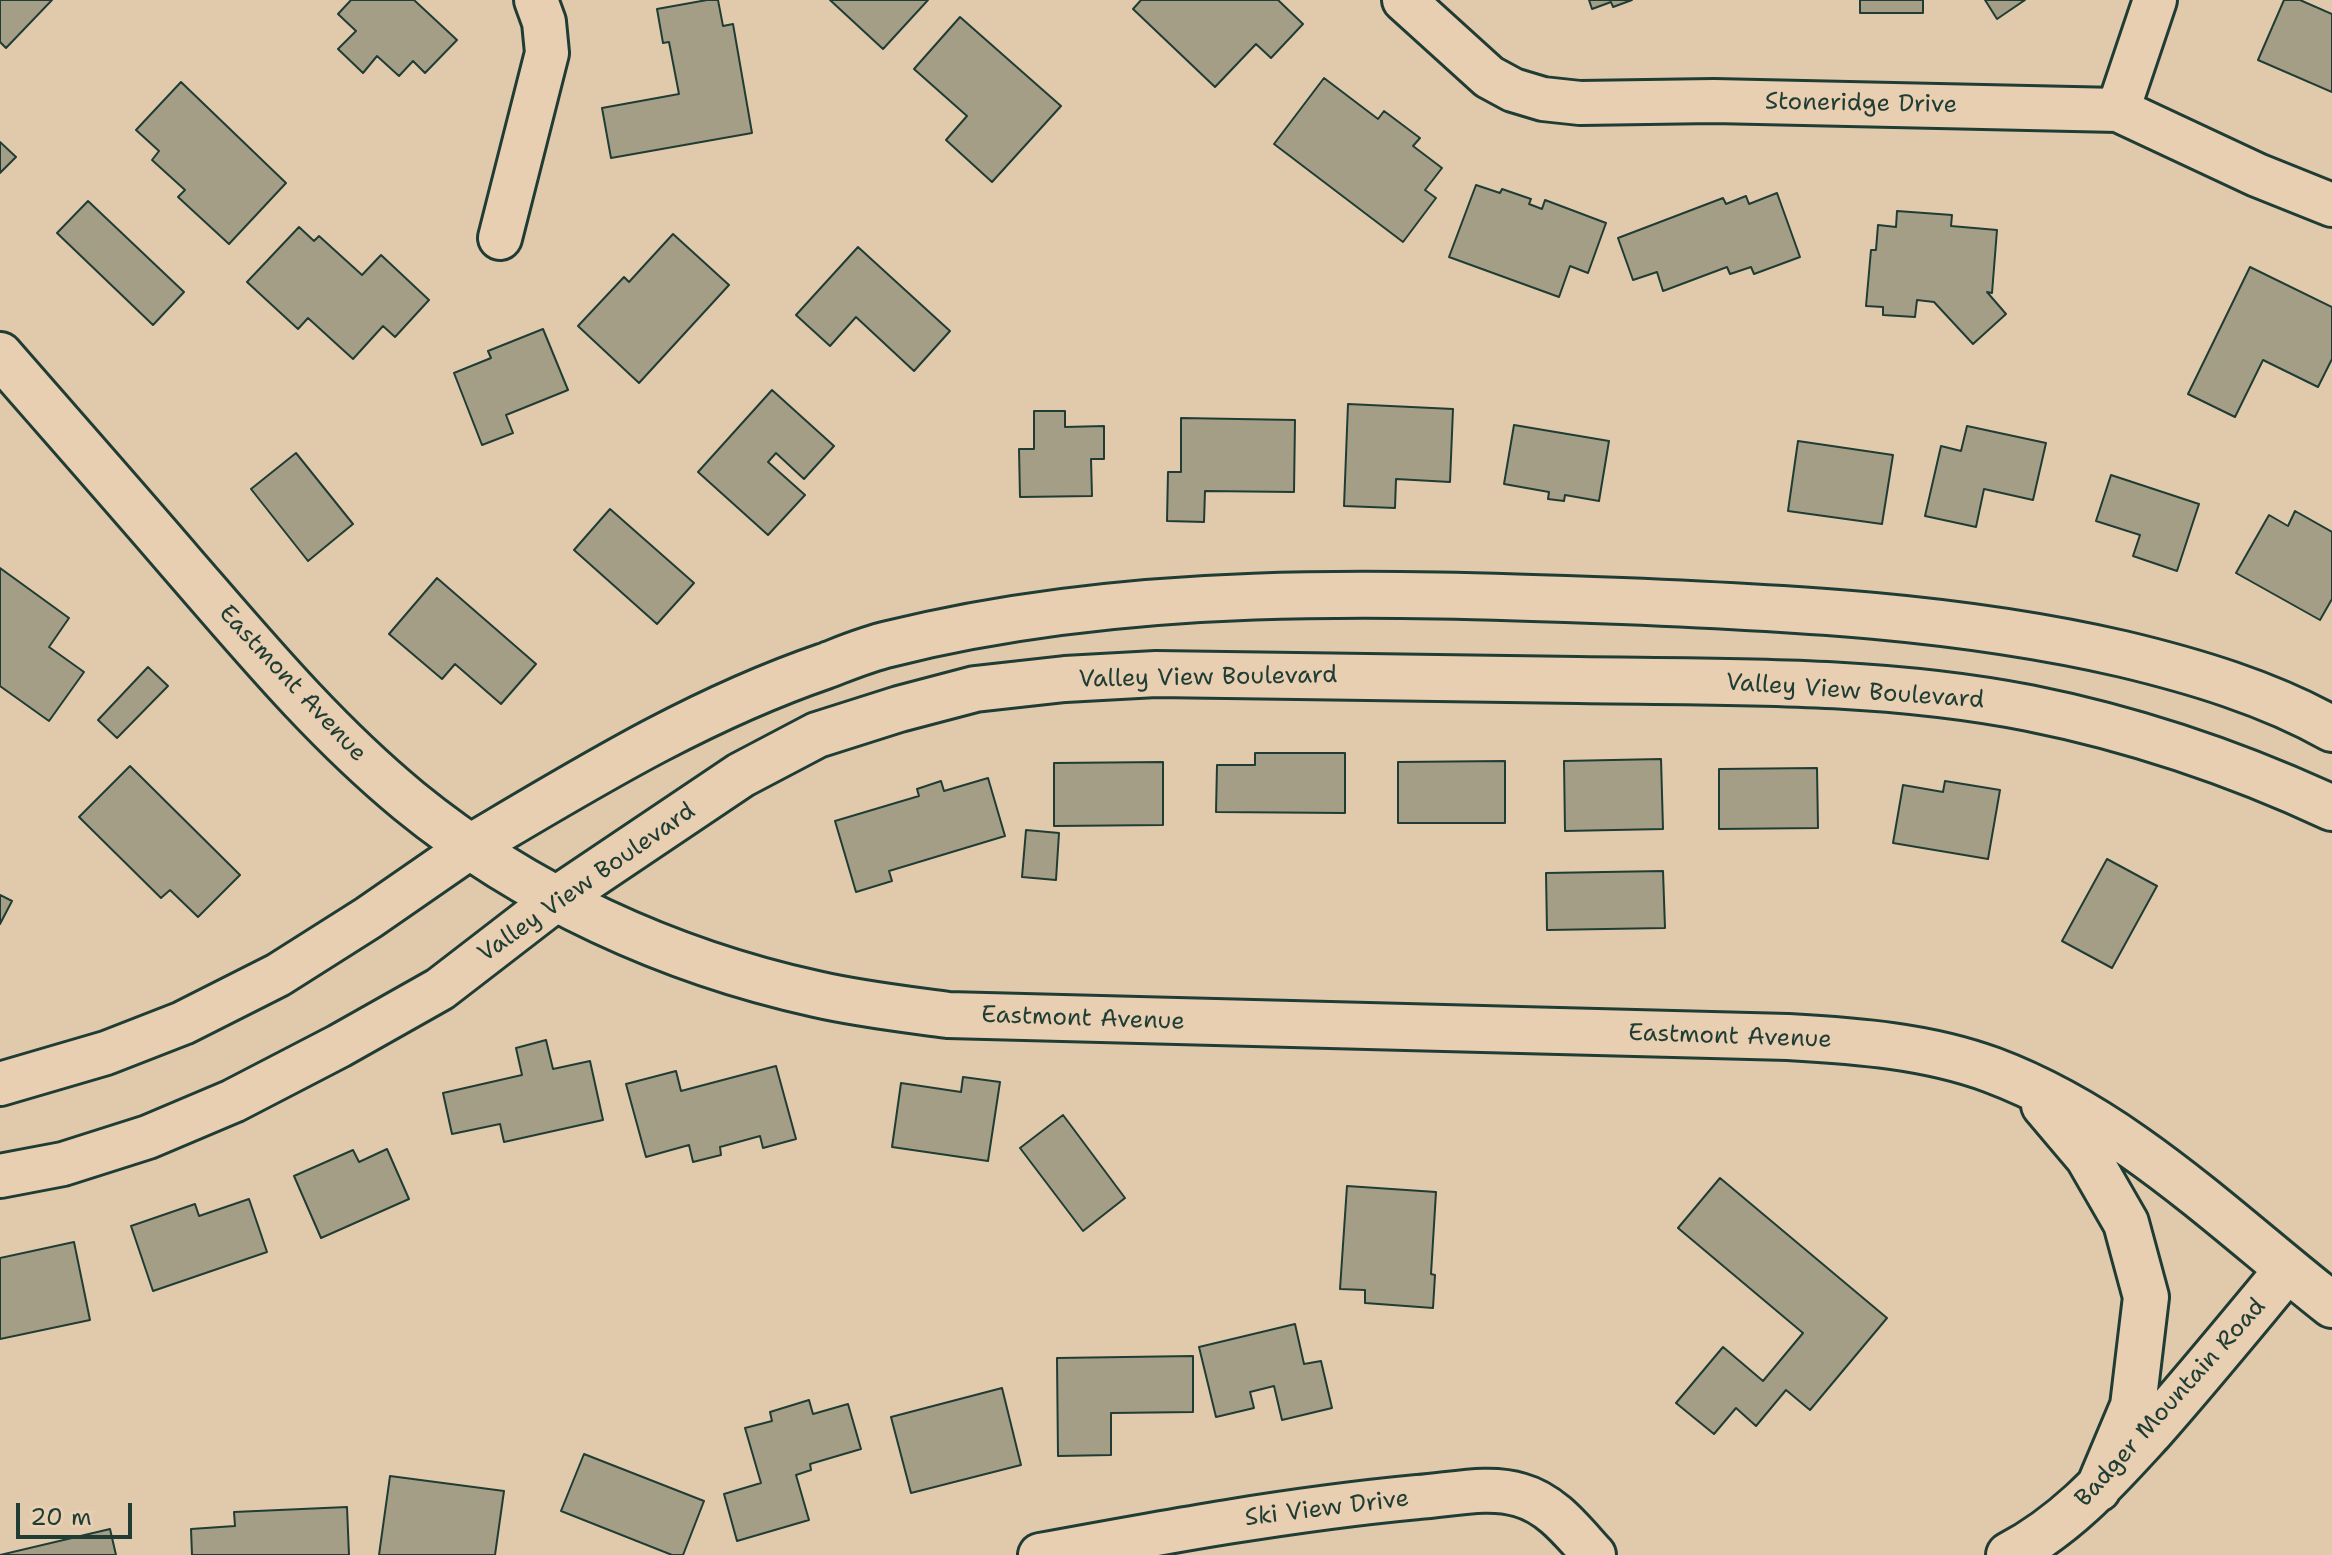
<!DOCTYPE html>
<html>
<head>
<meta charset="utf-8">
<style>
  body { margin:0 }
  #map { position:relative; width:2332px; height:1555px; overflow:hidden; background:#e1c9ac; font-family:"Shantell Sans",sans-serif }
  canvas { display:block }
  .scale { position:absolute; left:16px; top:1503px; width:116px; height:36px; box-sizing:border-box; border:4px solid #1f3d34; border-top:0; padding-left:10px; font-size:24px; line-height:28px; white-space:nowrap; color:#1f3d34; -webkit-text-stroke:6px #e9cfb1; paint-order:stroke }
</style>
</head>
<body>
<div id="map">
<canvas width="2332" height="1555"></canvas>
<div class="scale">20 m</div>
</div>
<script>
const context = document.querySelector('canvas').getContext('2d');
context.lineJoin = 'round';
function fillPath(path, color) {
  context.fillStyle = color;
  context.fill(path, 'evenodd');
}
function trace(path, color, width, dash) {
  context.strokeStyle = color;
  context.lineWidth = width;
  context.lineCap = dash ? 'butt' : 'round';
  context.setLineDash(dash || []);
  context.stroke(path);
}
function label(font, color, halo, rows, align = 'center') {
  context.font = font + ' "Shantell Sans",sans-serif';
  context.lineWidth = 7;
  context.setLineDash([]);
  context.textBaseline = 'middle';
  context.strokeStyle = halo;
  context.fillStyle = color;
  for (const [text, x, y, turn = 0] of rows) {
    context.save();
    context.translate(x, y);
    context.rotate((+turn || 0) * Math.PI / 180);
    context.textAlign = isNaN(turn) ? turn : align;
    if (halo) context.strokeText(text, 0, 0);
    context.fillText(text, 0, 0);
    context.restore();
  }
}
const building = new Path2D(`
  M0,0H52L6,48L0,42Z
  M351,0H414L457,40L425,73L413,61L399,76L377,56L363,73L338,49L356,31L338,14Z
  M707,0H718L723,26L733,24L752,133L611,158L602,108L679,94L669,42L663,43L657,9Z
  M830,0H928L883,49Z
  M1141,0H1278L1303,24L1271,58L1256,44L1215,87L1133,9Z
  M1589,0H1632L1613,7L1611,2L1592,9Z
  M1860,0H1923V13H1860Z
  M1985,0H2025L1997,19Z
  M2284,0H2300L2332,14V92L2258,60Z
  M960,17L1061,106L992,182L946,140L967,116L914,69Z
  M1324,78L1378,119L1384,111L1420,138L1413,146L1442,168L1425,190L1436,198L1403,242L1274,144Z
  M181,82L286,183L229,244L178,197L185,190L152,160L159,151L136,130Z
  M0,142L16,157L0,173Z
  M1476,185L1500,193L1502,189L1531,199L1529,204L1542,209L1545,200L1606,223L1588,273L1570,266L1559,297L1449,257Z
  M1777,193L1800,257L1754,274L1751,267L1730,274L1727,267L1663,291L1657,272L1633,280L1618,238L1723,198L1726,204L1746,196L1749,204Z
  M88,201L184,292L153,325L57,233Z
  M1897,211L1952,215L1951,226L1997,230L1992,293L1987,292L2006,314L1973,344L1934,302L1917,300L1915,317L1883,315V307L1866,306L1871,250H1876L1878,225L1896,227Z
  M299,227L314,241L319,236L362,275L381,255L429,300L395,337L383,326L353,359L308,318L298,329L247,282Z
  M673,234L729,285L639,383L578,326L624,277L629,282Z
  M858,247L950,331L914,371L856,317L830,346L796,315Z
  M2250,267L2332,307V359L2318,387L2263,360L2235,417L2188,394Z
  M543,329L568,390L506,415L513,433L482,445L454,373L491,358L488,351Z
  M772,390L834,446L804,479L776,453L768,462L805,495L768,535L698,472Z
  M1348,404L1453,409L1450,482L1396,479L1395,508L1344,506Z
  M1034,411H1065V427L1104,426V459H1091L1092,496L1020,497L1019,449H1034Z
  M1181,418L1295,420L1294,492L1205,491L1204,522L1167,521L1168,472H1181Z
  M1514,425L1609,441L1599,501L1565,495L1564,501L1548,499L1549,492L1504,484Z
  M1967,426L2046,443L2033,500L1984,489L1976,527L1925,516L1941,446L1961,451Z
  M1798,441L1893,455L1882,524L1788,511Z
  M296,453L353,524L308,561L251,489Z
  M2111,475L2199,504L2177,571L2133,556L2140,535L2096,521Z
  M610,509L694,583L657,624L574,550Z
  M2295,511L2332,532V599L2320,620L2236,573L2269,515L2288,526Z
  M0,568L69,618L49,647L84,672L49,721L0,686Z
  M437,578L536,664L501,704L455,664L442,679L389,634Z
  M148,667L168,686L117,738L98,720Z
  M1255,753H1345V813L1216,812L1217,765H1255Z
  M1661,759L1663,829L1565,831L1564,761Z
  M1505,761V823H1398V762Z
  M1163,762V825L1054,826V763Z
  M130,766L240,875L198,917L170,890L161,898L79,817Z
  M1817,768L1818,828L1719,829V769Z
  M988,778L1005,836L889,871L892,881L856,892L835,821L919,796L917,789L941,781L944,791Z
  M1945,781L2000,790L1988,859L1893,843L1903,785L1943,792Z
  M1026,830L1059,833L1056,880L1022,877Z
  M2107,859L2157,886L2112,968L2062,941Z
  M1663,871L1665,928L1547,930L1546,873Z
  M0,895L12,901L0,924Z
  M546,1040L553,1069L590,1061L603,1120L504,1142L500,1124L452,1134L443,1093L522,1075L516,1048Z
  M776,1066L796,1139L763,1148L760,1136L720,1147L721,1155L693,1162L689,1145L646,1157L626,1084L676,1071L681,1091Z
  M963,1077L1000,1082L988,1161L892,1147L901,1083L961,1092Z
  M1063,1115L1125,1198L1083,1231L1020,1148Z
  M387,1149L409,1199L321,1238L294,1176L353,1150L359,1162Z
  M1720,1178L1887,1318L1810,1410L1786,1390L1756,1426L1736,1408L1714,1434L1676,1403L1723,1347L1763,1381L1803,1333L1678,1228Z
  M1347,1186L1436,1192L1431,1274L1435,1275L1433,1308L1365,1303V1290L1340,1289Z
  M249,1199L267,1252L153,1291L131,1226L195,1204L199,1216Z
  M74,1242L90,1320L0,1339V1258Z
  M1295,1324L1304,1364L1321,1361L1332,1408L1282,1420L1274,1386L1250,1392L1254,1408L1216,1417L1199,1347Z
  M1193,1356V1412L1111,1413V1455L1058,1456L1057,1358Z
  M1002,1388L1021,1465L911,1493L891,1417Z
  M809,1400L813,1414L848,1404L861,1449L810,1464L811,1470L796,1475L809,1520L737,1541L724,1494L761,1483L745,1428L772,1421L770,1412Z
  M584,1454L704,1501L683,1555H672L561,1511Z
  M390,1476L504,1491L495,1555H379Z
  M347,1507L349,1555H192L191,1529L235,1526L234,1512Z
  M110,1529L116,1555H0Z`);
fillPath(building, '#a59e87');
trace(building, '#1f3d34', 2);
const street = new Path2D(`
  M1404,0L1489,77L1513,90L1543,99L1580,103L1714,101L2118,110L2257,175L2332,205
  M2118,110L2155,0
  M500,238L547,53L544,22L536,0
  M0,1084L106,1053L183,1023L278,975L368,918L472,846
  M0,1176L63,1164L148,1137L233,1101L339,1046L440,989L558,898
  M1040,1555C1165,1532 1290,1509 1418,1497C1450,1495 1489,1485 1520,1495C1552,1504 1572,1531 1594,1555`);
const secondary = new Path2D(`
  M0,355C61,425 123,495 183,565C255,648 324,731 409,801C525,896 670,962 816,994C859,1004 904,1009 948,1015L1788,1037C1857,1041 1927,1046 1992,1070C2123,1119 2224,1220 2332,1305
  M472,846C587,778 697,710 825,666C846,658 867,649 889,644C1129,584 1378,592 1622,601C1791,608 1958,616 2123,654C2194,671 2268,693 2332,729
  M558,898L741,775L817,735L899,709L975,689L1065,679L1156,674C1297,676 1438,678 1578,680C1728,682 1881,679 2029,708C2134,729 2235,763 2332,808
  M2044,1105L2088,1157L2126,1223L2146,1297L2133,1406L2098,1489
  M2009,1555C2067,1525 2108,1478 2152,1430C2198,1378 2242,1324 2287,1270`);
trace(street, '#1f3d34', 48);
trace(secondary, '#1f3d34', 50);
trace(street, '#e9cfb1', 42);
trace(secondary, '#e9cfb1', 44);
label('24px', '#1f3d34', '#e9cfb1', [
  ["Stoneridge Drive",1861,104,1],
  ["Valley View Boulevard",1208,678,-1],
  ["Eastmont Avenue",292,684,47],
  ["Valley View Boulevard",1855,692,4],
  ["Valley View Boulevard",587,883,-35],
  ["Eastmont Avenue",1083,1019,2],
  ["Eastmont Avenue",1730,1037,2],
  ["Badger Mountain Road",2171,1403,-48],
  ["Ski View Drive",1327,1509,-7]
]);
</script>
</body>
</html>
